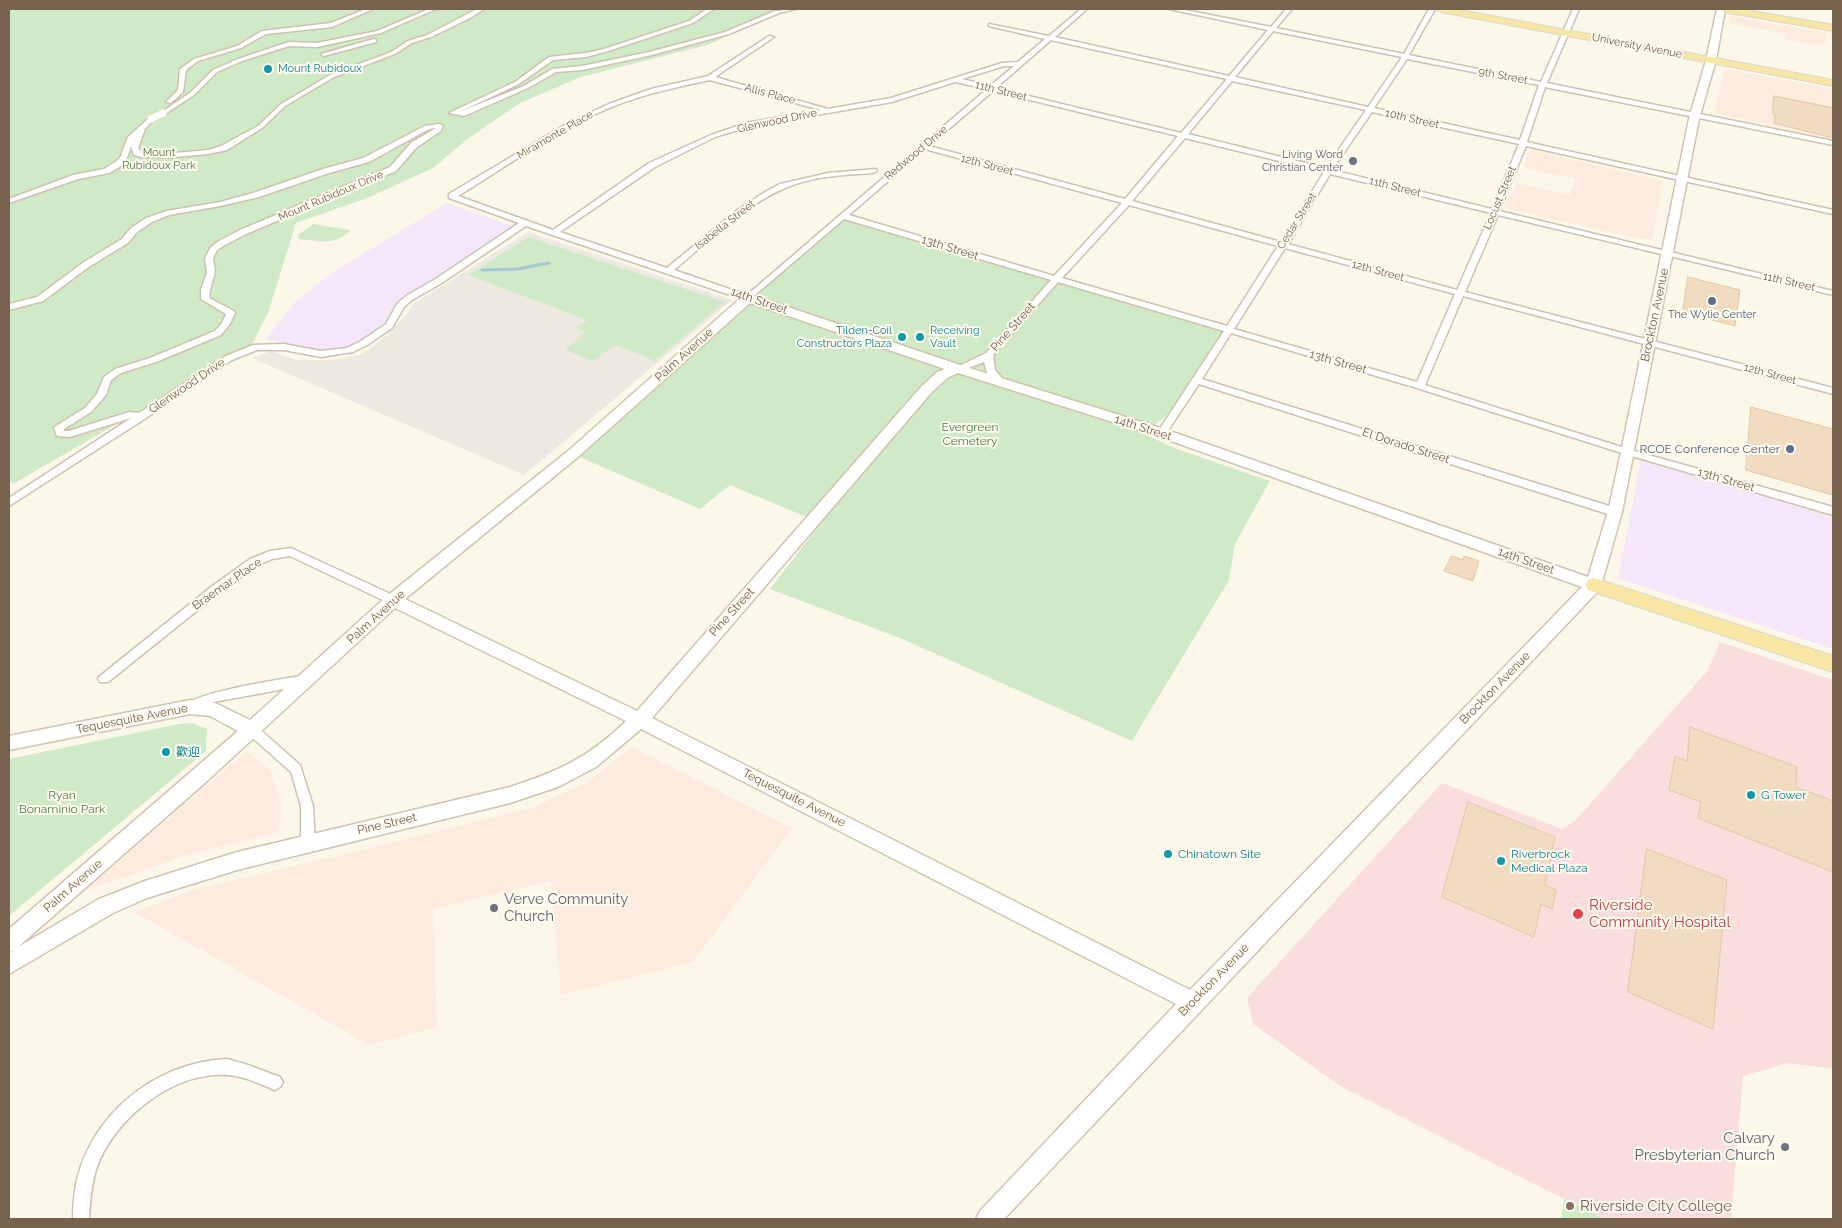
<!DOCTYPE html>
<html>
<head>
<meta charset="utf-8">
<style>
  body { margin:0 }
  #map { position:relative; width:1842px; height:1228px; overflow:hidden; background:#fcf8e9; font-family:Raleway,sans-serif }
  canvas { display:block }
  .frame { position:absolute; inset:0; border:10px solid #77624d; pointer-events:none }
</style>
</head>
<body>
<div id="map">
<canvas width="1842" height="1228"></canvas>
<div class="frame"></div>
</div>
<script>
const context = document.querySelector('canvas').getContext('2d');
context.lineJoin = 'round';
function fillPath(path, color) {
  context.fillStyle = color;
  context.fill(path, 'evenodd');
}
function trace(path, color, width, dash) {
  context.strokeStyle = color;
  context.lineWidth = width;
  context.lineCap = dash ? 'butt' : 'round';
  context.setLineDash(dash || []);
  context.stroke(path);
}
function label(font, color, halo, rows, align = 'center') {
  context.font = font + ' Raleway,"Noto Sans SC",sans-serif';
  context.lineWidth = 4;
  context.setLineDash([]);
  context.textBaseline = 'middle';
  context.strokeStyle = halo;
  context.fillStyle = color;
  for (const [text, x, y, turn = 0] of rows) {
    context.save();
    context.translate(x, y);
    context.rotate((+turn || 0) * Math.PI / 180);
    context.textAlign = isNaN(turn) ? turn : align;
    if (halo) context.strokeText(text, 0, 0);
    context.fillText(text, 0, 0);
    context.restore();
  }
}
fillPath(new Path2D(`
  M1731,16L1827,33L1826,42L1819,46L1785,39L1786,34L1729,23Z
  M1724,70H1731L1833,89V139L1716,113L1715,111Z
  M1529,150L1661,180L1662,188L1652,239H1641L1504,208L1517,183L1569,195L1574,185L1575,179L1526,168L1524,165Z
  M632,747L792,828L693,962L561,995L551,881L433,909L437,1027L369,1045L134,912L193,890L374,847L534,807L588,782Z
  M247,751L270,770L282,803L279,832L187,855L85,891Z`), '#fcebde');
fillPath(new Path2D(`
  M528,232L732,300L524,475L252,358L271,351L297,360H330L360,355L382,340L406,315L413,304Z`), '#ede9e2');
fillPath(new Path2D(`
  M447,203L513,226L408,295L395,306L387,320L370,336L356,345L342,349L322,351L266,339L295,302L333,272Z
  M1641,460L1833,517V649L1618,578Z`), '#f5e6f9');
fillPath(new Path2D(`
  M1720,642L1833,680V1069L1788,1063L1743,1076L1731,1219H1604L1340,1086L1253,1024L1247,998L1442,783L1562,829L1575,821L1708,670Z`), '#fadedd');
fillPath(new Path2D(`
  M9,9H818L789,11L778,14L707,45L581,77L520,103L469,138L433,168L367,198L296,223L268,313L251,346L13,484L9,481Z
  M845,214L1228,329L1182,397L1167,415L1144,434L1177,449L1270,481L1235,544L1229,580L1132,741L900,638L770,589L821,523L730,485L700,509L577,456L723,322Z
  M313,224L350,230L349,232C332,246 319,241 299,239L298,235Z
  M528,237L725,302L655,361L615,345L593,361L565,350L586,332L576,328L587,320L468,275Z
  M192,723L207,729L206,751L9,916V759L179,724Z
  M1564,1199L1604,1219H1561Z`), '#d0eac7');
trace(new Path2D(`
  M482,270L517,269L549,263`), '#a4c7d7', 3);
const building = new Path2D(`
  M1774,96L1833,108V138L1774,123L1775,115L1773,114Z
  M1688,277L1740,290L1735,326L1683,312Z
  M1751,407L1833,429V495L1746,470Z
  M1452,556L1463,560L1464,556L1479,561L1473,581L1444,571Z
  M1690,727L1797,767L1796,787L1833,801V872L1698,818L1701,802L1669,790L1675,756L1687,761Z
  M1468,802L1555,837L1545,885L1556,890L1552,909L1541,904L1534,937L1442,897Z
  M1647,849L1727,880L1713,1029L1628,992Z`);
fillPath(building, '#f1dcc2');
trace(building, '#e3c5a2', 1);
const street = new Path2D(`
  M366,9H373L332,27L266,34L241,48L198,61L186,70L183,92L171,103L166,102L178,90L180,69L194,59L237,46L262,31L331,23Z
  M429,9H436L381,33L317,47L289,46L242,61L217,72L194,95L165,114L160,113L190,93L213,70L238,59L289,42L317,43L377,31Z
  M477,9H484L470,18L431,37L412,43L395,54L334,77L285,106L262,128L227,150L208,154L175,157H142L134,155L131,146L127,158L121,166L109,173L78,179L9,203V199L73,175L104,169L115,162L120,158L128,137L149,118L154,119L145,129L138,148L143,153H175L208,150L221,146L258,126L281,104L330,75L391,52L408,41L427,35Z
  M707,9H714L693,23L608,51L586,57L553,60L519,84L459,112L524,86L552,69L582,66L649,52L725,32L775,11L795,9L779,13L729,34L652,55L582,70L556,72L528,88L464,116L449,113L515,82L549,57L586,53L604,49L689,21Z
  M1081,9H1087L1055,37L1229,76L1268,30L1169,9H1180L1271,27L1286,9H1292L1276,28L1404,54L1429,9H1435L1409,55L1541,82L1573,9H1579L1547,83L1833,141V145L1545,87L1527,142L1833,210V214L1526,146L1499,211L1833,291V295L1498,215L1465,292L1833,388V394L1463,296L1425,385L1631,450L1833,507V515L1625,454L1417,388L1231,333L1202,379L1619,509L1620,512L1615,516L1611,515L1199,384L1165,435H1159L1157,433L1224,331L1058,282L993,355L995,370L1005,382L1003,384H997L987,373L984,362L958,372L953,369L986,353L1051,280L844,219L748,301L526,226L440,284L412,300L404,307L392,328L367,345L353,352L321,357L284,350H257L232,360L146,418L9,506V498L131,418L70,437L57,436L54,428L56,426L85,408L97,394L104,377L115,369L150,358L215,331L222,323L226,314L201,299V290L207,272L205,258L211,247L219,241L240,230L390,167L411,143L436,128L429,129L369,162L329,173L259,197L220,206L169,215L152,222L137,232L128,243L90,266L43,301L9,310V304L37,297L84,262L122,239L131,228L146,218L167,211L220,202L253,193L323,169L363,158L425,126L440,124L443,126L441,131L417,147L396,171L246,234L225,245L217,250L213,258L215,272L210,290L209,298L234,311L235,313L230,324L221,335L156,362L121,373L111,380L106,395L91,412L64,429V431H69L129,412L139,413L226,356L253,345L284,344L321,351L347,348L361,341L386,324L397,304L406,296L434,280L519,223L449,198V194L568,123L609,104L651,89L708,76L769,36L774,37L715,77L828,109L891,98L1002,63L1018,62L1045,39L989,26V24L1049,36ZM1273,31L1402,57L1368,107L1235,77ZM1051,40L1227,79L1181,133L996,88ZM1407,59L1539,85L1520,140L1374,108ZM1004,66H1014L990,86L962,79ZM710,80L821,110L746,123L711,135L649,163L553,230L458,196C509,165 559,128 614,106C645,94 677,87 710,80ZM1232,81L1366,110L1326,168L1188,134ZM955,82L987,89L747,295L674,270C709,241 743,206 785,188C813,176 844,175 873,173L877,171L876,169L828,173L780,184L765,192L736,211L667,268L560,232L655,167L715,137L747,127L892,102ZM993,91L1178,136L1125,199L929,146ZM1372,112L1519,144L1492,209L1332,170ZM1185,138L1324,172L1281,242L1132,201ZM925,149L1122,203L1054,276L849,215ZM1330,174L1491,213L1457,290L1288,244ZM1129,205L1278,246L1227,326L1062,278ZM1285,248L1455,294L1417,382L1234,329Z
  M374,39L376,40V42L324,56L321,54Z
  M291,548L397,597L399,600L393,604L389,603L290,556L272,559L258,565L219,593L108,682H100L98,679L100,676L211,587L250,559L270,551Z
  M306,675L310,677L312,680L310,683L306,685L208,703L190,712L186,710L184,707C192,692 285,679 306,675Z
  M251,724L255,725L300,765L313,806L315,843L313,847L308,849L303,847L301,843V806L291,772L247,733L245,729L247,725Z
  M227,1059L245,1064L280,1077L283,1082L280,1087L275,1090C260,1084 244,1076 228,1075C174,1070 112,1120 96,1170C91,1186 90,1203 89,1219H73C73,1202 75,1183 81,1166C103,1105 162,1062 227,1059Z`);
const secondary = new Path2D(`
  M1717,9H1725L1716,60L1699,119L1622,512L1600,589L1004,1219H976L980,1211L1176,1004L641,729L596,767L558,787L510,803L237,870L147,898L113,913L9,974V953L14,950L9,952V929L238,731L210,716L190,714L9,750V736L190,700L213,702L250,720L387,596L568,451L744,295H752L963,366L1167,430L1588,577L1608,512L1621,452L1689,119L1706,60ZM750,303L945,369L937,372L921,387L637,711L405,599L578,457ZM958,373L1157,436L1582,587L1190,990L652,718L931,393L947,378ZM395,608L626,721C588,758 559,771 510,787L237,852L145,881L99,899L18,947L206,782Z`);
const primary = new Path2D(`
  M1436,9H1455L1833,80V86L1441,12Z
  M1719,9H1740L1833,25V31L1724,12Z
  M1594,578L1833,656V672L1588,590L1585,585L1588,580Z`);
trace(street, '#cec1af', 3);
trace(secondary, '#d1c3ad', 3);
trace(primary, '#dcd6d1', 2);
fillPath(street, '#fff');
fillPath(secondary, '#fff');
fillPath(primary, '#f8e6a4');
const streetBridge = new Path2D(`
  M151,119L163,113`);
trace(streetBridge, '#cec1af', 8, []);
trace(streetBridge, '#fff', 7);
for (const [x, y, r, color] of [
  [268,69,5,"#0f9aa8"],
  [1353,161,5,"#6b7280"],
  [1712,301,5,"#5c6f8a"],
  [902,337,5,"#0f9aa8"],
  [920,337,5,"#0f9aa8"],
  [1790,449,5,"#5c6f8a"],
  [166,752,5,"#0f9aa8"],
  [1751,795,5,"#0f9aa8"],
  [1168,854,5,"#0f9aa8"],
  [1501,861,5,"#0f9aa8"],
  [494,908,5,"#6b7280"],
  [1578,914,6,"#e0444e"],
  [1785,1147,5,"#6b7280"],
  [1570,1206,5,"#8d6e63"]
]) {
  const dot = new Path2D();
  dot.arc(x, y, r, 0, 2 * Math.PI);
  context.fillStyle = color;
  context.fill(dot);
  trace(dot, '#fffbf0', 2);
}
label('11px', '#77624d', '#fffbf0', [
  ["University Avenue",1637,46,11],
  ["9th Street",1503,76,11],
  ["11th Street",1001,91,14],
  ["Allis Place",770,94,15],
  ["10th Street",1412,119,13],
  ["Glenwood Drive",777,121,-12],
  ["Miramonte Place",555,135,-30],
  ["Redwood Drive",916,153,-40],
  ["12th Street",987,165,15],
  ["11th Street",1395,187,14],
  ["Mount Rubidoux Drive",331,196,-23],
  ["Locust Street",1500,198,-67],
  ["Cedar Street",1297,221,-58],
  ["Isabella Street",725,225,-38],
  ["12th Street",1378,271,15],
  ["11th Street",1789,282,13],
  ["12th Street",1770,374,15]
]);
label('11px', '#0d838f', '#fffbf0', [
  ["Mount Rubidoux",278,69],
  ["Tilden-Coil",892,331,"right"],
  ["Constructors Plaza",892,344,"right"],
  ["Receiving",930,331],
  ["Vault",930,344]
], 'left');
label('11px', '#4c7c45', '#fffbf0', [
  ["Mount",159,153],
  ["Rubidoux Park",159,166]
]);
label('11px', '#5b616d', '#fffbf0', [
  ["Living Word",1343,155],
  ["Christian Center",1343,168]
], 'right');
label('11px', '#4e5e75', '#fffbf0', [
  ["The Wylie Center",1712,315]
]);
label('12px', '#77624d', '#fffbf0', [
  ["13th Street",950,248,17],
  ["14th Street",759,301,19],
  ["Brockton Avenue",1655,315,-78],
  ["Pine Street",1013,327,-49],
  ["Palm Avenue",684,355,-42],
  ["13th Street",1338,362,16],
  ["Glenwood Drive",187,386,-34],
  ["14th Street",1143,428,18],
  ["El Dorado Street",1406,446,18],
  ["13th Street",1726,480,16],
  ["14th Street",1526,561,19],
  ["Braemar Place",227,584,-35],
  ["Pine Street",732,612,-48],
  ["Palm Avenue",376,617,-42],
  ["Brockton Avenue",1495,688,-46],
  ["Tequesquite Avenue",132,719,-11],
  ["Tequesquite Avenue",794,798,27],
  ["Pine Street",387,824,-13],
  ["Palm Avenue",73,886,-41],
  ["Brockton Avenue",1214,980,-46]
]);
label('12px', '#4c7c45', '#fffbf0', [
  ["Evergreen",970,427],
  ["Cemetery",970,441],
  ["Ryan",62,795],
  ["Bonaminio Park",62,809]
]);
label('12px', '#4e5e75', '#fffbf0', [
  ["RCOE Conference Center",1780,449]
], 'right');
label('12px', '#0d838f', '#fffbf0', [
  ["歡迎",176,752],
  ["G Tower",1761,795],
  ["Chinatown Site",1178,854],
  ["Riverbrock",1511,854],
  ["Medical Plaza",1511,868]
], 'left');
label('15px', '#5b616d', '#fffbf0', [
  ["Verve Community",504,899],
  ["Church",504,916],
  ["Calvary",1775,1138,"right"],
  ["Presbyterian Church",1775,1155,"right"]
], 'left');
label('15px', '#be3a42', '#fffbf0', [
  ["Riverside",1589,905],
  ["Community Hospital",1589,922]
], 'left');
label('15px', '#785e54', '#fffbf0', [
  ["Riverside City College",1580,1206]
], 'left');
</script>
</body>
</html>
